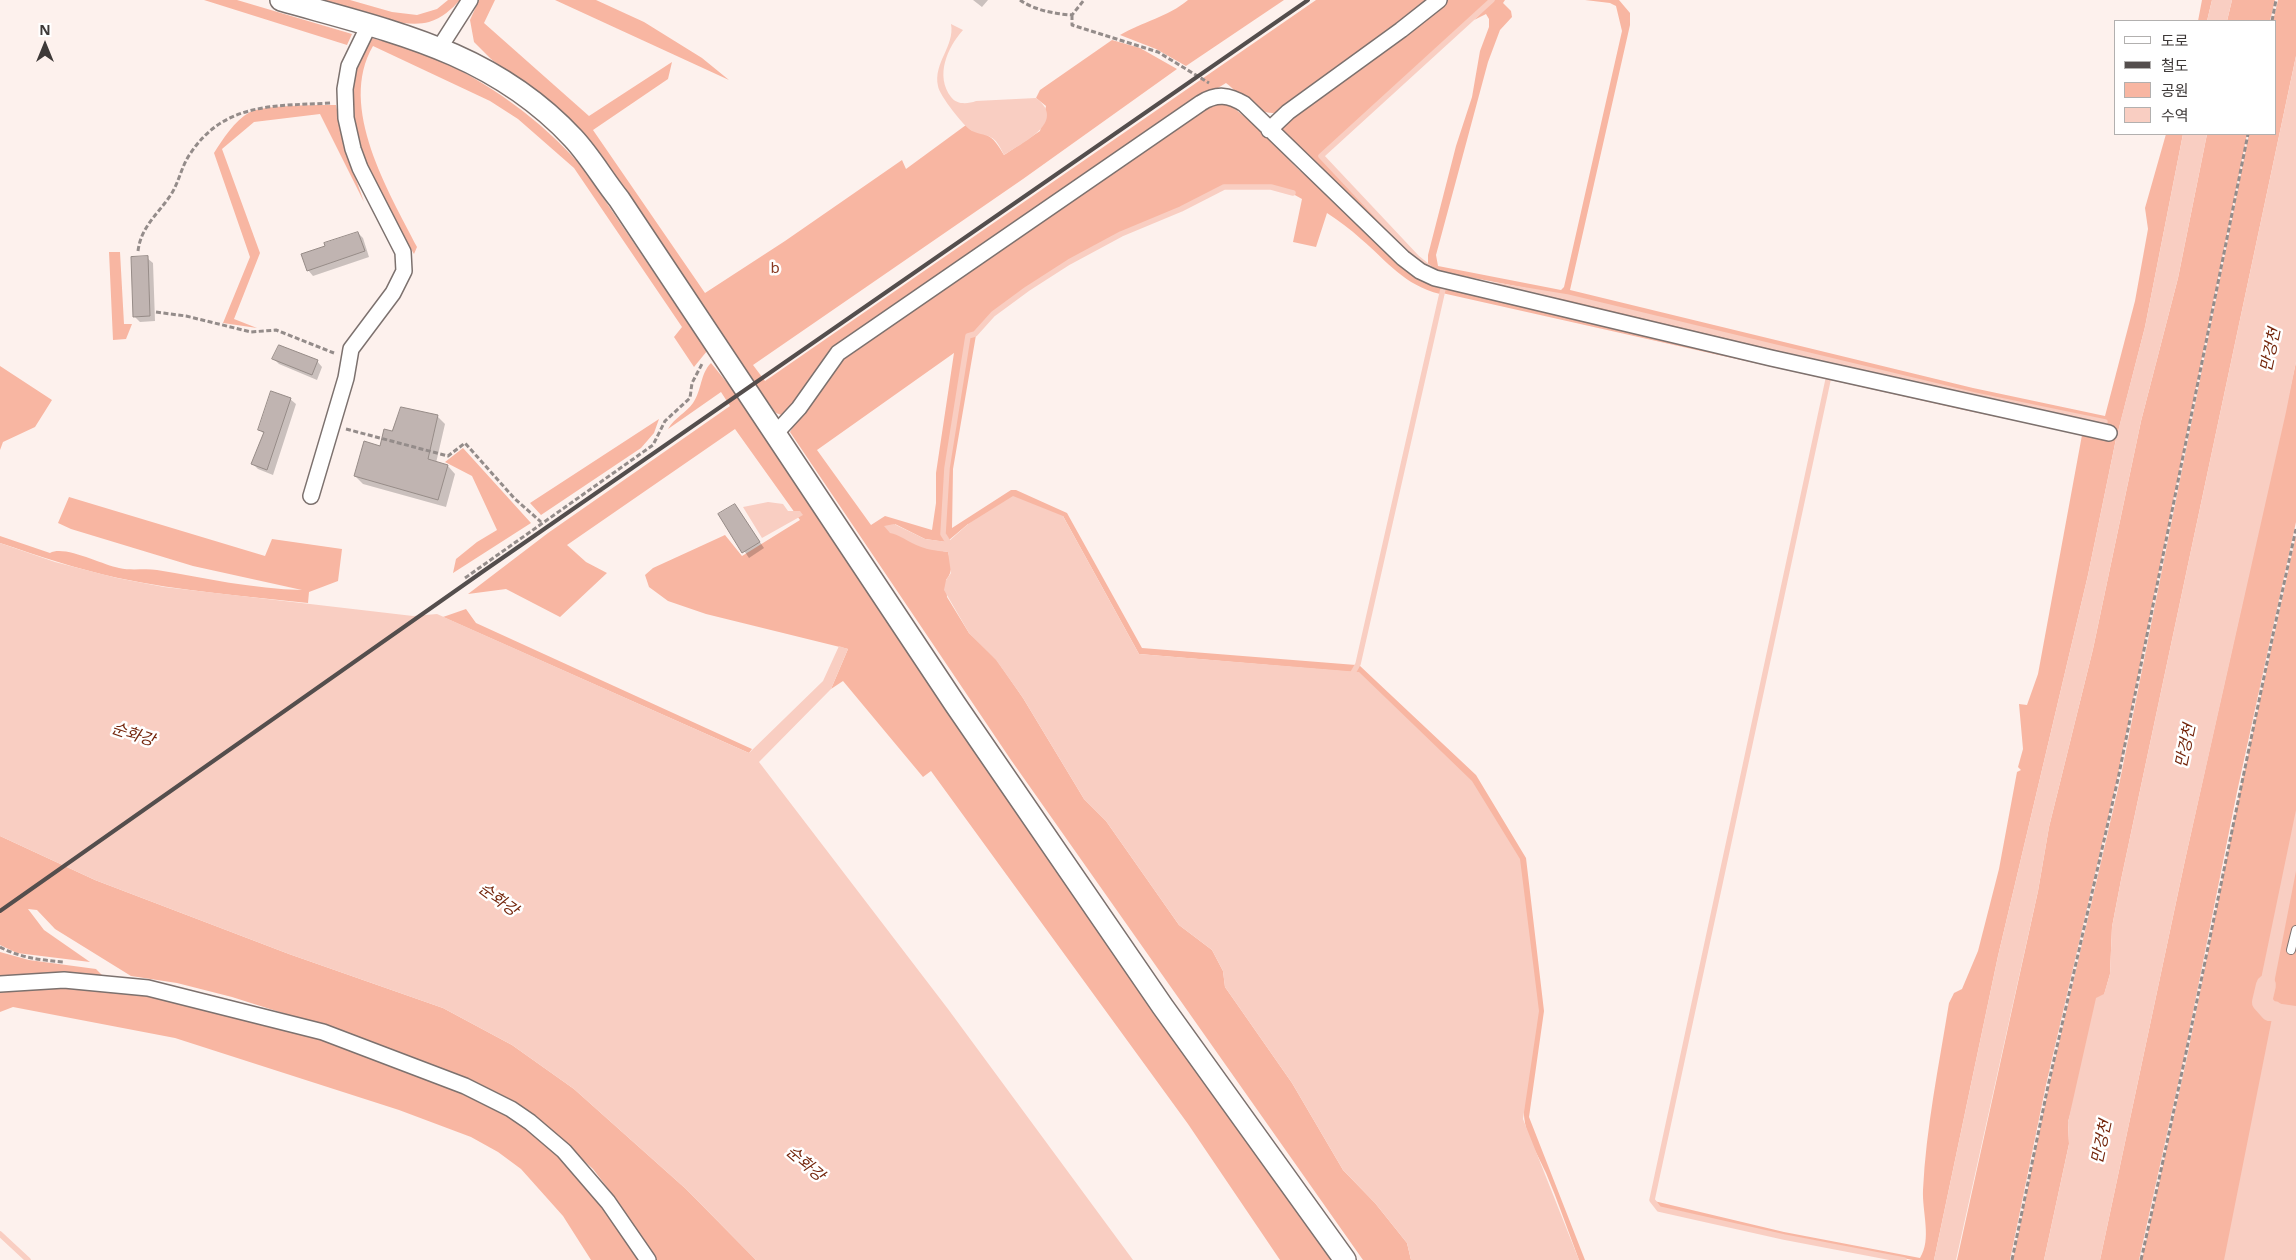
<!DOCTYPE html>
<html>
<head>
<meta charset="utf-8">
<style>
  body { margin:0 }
  #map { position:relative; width:2296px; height:1260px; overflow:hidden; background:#fdf1ed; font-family:"Noto Sans","Noto Sans KR",sans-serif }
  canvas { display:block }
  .legend { position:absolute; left:2114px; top:20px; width:162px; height:115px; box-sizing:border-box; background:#fff; border:1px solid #b2b0af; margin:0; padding:6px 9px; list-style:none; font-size:15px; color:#3e3938 }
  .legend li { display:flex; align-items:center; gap:10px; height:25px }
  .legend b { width:25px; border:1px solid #b2b0af }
  .north { position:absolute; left:20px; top:20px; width:50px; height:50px; -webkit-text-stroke:4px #fff; paint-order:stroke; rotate:0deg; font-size:14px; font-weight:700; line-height:20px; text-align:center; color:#3e3938 }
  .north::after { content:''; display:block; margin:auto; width:18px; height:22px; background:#3e3938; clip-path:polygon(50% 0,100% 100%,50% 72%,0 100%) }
</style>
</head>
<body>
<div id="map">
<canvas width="2296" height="1260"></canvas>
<ul class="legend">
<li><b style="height:6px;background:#fff"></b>도로</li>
<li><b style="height:6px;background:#544e4d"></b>철도</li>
<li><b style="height:14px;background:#f8b6a2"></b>공원</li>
<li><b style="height:14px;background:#f9cec2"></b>수역</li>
</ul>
<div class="north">N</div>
</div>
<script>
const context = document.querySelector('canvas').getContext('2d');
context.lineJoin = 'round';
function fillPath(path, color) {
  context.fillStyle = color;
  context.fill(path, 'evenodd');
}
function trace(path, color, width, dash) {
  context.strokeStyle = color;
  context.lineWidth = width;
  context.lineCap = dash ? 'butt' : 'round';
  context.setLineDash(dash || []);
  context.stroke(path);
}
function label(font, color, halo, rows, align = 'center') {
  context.font = font + ' "Noto Sans","Noto Sans KR",sans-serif';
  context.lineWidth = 5;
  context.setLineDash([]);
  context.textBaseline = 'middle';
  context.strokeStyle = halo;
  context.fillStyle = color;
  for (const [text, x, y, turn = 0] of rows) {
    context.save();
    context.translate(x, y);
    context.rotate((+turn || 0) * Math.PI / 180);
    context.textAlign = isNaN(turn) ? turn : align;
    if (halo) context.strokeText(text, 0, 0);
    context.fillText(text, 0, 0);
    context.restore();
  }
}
fillPath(new Path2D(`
  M204,0H237L352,34L347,45Z
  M309,0H350L392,12L417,15L437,9L448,0H460C452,9 442,18 429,22C401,30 338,7 309,0Z
  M479,0H495L484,23L589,116L672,62L668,79L593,130L705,293L785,241L902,160L906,169L966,125C971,132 976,131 984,134C994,137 999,147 1004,155L1040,131L1046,106L1036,98L1040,90L1112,40L1140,48L1177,69L1023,179L753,365L765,381L1316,0H1434L1279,112C1260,118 1241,95 1226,83L1208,94L835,353L784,416L776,413L558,114L491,59L474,42L470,20Z
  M555,0H596L644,22L702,58L729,80Z
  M1188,0H1284L1186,66L1156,49L1120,35C1142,22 1168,17 1188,0Z
  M1447,0H1491L1319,156L1416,259L1436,274L1567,299L1974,397L2103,424L2105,421L1975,394L1568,296L1437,271L1428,265V255L1456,146L1472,97L1480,51L1489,27V19L1486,14L1474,20L1494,0H1505L1503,3L1511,11L1512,17L1500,30L1488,62L1436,255L1438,266L1561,290L1564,287L1622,31L1616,6L1610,3L1585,0H1619L1630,13V25L1570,290L1973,388L2105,416L2135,301L2148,229L2145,208L2166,134H2183L2145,327L2118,432L2066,422L1426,272L1282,132V125Z
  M2202,0H2212L2207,21H2198Z
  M2232,0H2275L2270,21H2227Z
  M2278,0H2296V56L2121,880L2112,927L2110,974L2068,1122L2069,1144L2044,1260H2013L2049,1086L2120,780L2249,134H2275L2273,21Z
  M369,37C388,43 409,47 428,55C485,79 543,121 583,168L707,351L694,367L674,337L682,327L574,168L518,119L490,101L373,46C337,107 389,192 417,247L414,254C383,198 335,132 356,65C359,56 365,46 369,37Z
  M1206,103L1229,104L1257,127L1299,170L1336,200L1407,265L2116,439L2088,575L1998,956L1934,1260H1913L1783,1235L1663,1209L1658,1206L1654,1201L1784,1232L1920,1258C1932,1239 1922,1212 1923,1190C1926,1128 1939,1065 1949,1003L1954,993L1962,989L1978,951L1999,869L2017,772L2021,770L2018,767L2023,749L2019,704L2027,705L2038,674L2082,435L1964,410L1442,293L1444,289H1441L1440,294C1404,285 1388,262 1361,239C1350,229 1339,221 1327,213L1316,247L1293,242L1302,199L1293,194L1294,191L1271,186L1224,185L1181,208L1120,233L1068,261L1026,288L992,313L974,333L967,335L946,468L942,534L946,542L925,539L895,524L898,534L926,548L948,552C951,563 954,570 946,580L947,597L969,633L996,659L1023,698L1084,799L1106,821L1179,925L1212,950L1223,971L1225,987L1292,1083L1343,1170L1375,1203L1407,1243L1411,1260H1363L1011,760L790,432L800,415L841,357ZM954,353L936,473V503L932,530L885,516L871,525L817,450Z
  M336,105L345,148L364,202L320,114L254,122L222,149L260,253L234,319L257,328L223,323L250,257L214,153C223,139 234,121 250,112C263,105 318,105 336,105Z
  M2207,134H2247L2117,779L2046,1085L2010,1260H1957L2038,891L2049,827L2093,649L2141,421L2178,278Z
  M109,252H120L124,324H132L126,339L113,340Z
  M976,335L953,469L952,528L1011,490H1016L1067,513L1142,648L1356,665L1352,672L1139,654L1063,516L968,524L949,540L945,534L948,468L969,337Z
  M2296,362V522L2237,792L2184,1057L2139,1260H2100L2185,860Z
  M711,363L733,390L880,605L1337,1260H1280L1188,1124L931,771L923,777L843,681L831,689L848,649L706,614L668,601L649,587L645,575L653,568L725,535L742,556L800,520L735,429L567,545L586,562L607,573L560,617L506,589L468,594L548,533L730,406L721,392L668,429C675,417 686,413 693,403C702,390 700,374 711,363Z
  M0,366L52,400L35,427L3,442L0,450Z
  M659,419L654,433L641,448L541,515L530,503Z
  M463,448L531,523L453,573L456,559L477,542L497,530L472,476L445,462Z
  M69,497L265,556L272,539L342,549L338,581L309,592L308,603C244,596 180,591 118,578C77,569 39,556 0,543V536L50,553C65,545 102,565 119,568C132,571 145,568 157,570C204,578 254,589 302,590L193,566L71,529L58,523Z
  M2296,535V1260H2142L2187,1057L2240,793Z
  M466,609L476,623L752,749L749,753L443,617Z
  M1359,665L1476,775L1526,858L1544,1011L1529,1117L1585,1260H1579C1568,1231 1558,1201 1546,1173C1535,1148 1522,1132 1524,1104L1355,672Z
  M0,836L95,880L289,954L443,1008L512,1045L574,1089L686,1189L756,1260H655L616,1199L593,1169L570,1148L446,1072L368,1040L232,997L177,983L131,976L55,929L37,910L28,909L44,930L90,962L17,953L0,945Z
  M0,952L29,960L96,969L106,979L0,977Z
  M21,987L115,988L316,1036L445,1083L517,1120L557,1152L610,1211L642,1260H591L563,1216L521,1169L498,1152L471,1137L399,1110L175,1038L13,1007L0,1012V989Z`), '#f8b6a2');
fillPath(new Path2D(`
  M2212,0H2232L2227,21H2207Z
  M951,24L963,30C947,48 935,76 951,97C957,105 968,104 976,101L1036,98C1068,122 1022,143 1004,155C994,133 990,138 972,131C965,128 939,95 938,86C933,63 955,46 951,24Z
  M2296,56V362L2286,412L2185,860L2100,1260H2044L2069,1144L2068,1122L2096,998L2104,994L2110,974L2112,927L2121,880Z
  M2183,134H2207L2178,278L2141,421L2093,649L2049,827L2038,891L1956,1260H1934L1998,956L2088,575L2116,439L2145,327Z
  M1013,496L1063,516L1139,654L1359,672L1472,781L1520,859L1539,1011L1523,1119L1579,1260H1411L1407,1243L1375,1203L1343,1170L1292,1083L1225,987L1223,971L1212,950L1179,925L1106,821L1084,799L1023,698L996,660L969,633L944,590L946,580L951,573L948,552C936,551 923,549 912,543C904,539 899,535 890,533L884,526L894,524L925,539L948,542L968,524Z
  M768,502L783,504L788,511H800L803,515L762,538L743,507Z
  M0,543L55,562L117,578L164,587L413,616L437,614L749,753L823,681L839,646L848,649L831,689L759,762L948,1009L1133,1260H756L686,1189L574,1089L512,1045L443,1008L289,954L95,880L0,836Z
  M2296,810V871L2268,1014L2259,1010L2256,1003Z
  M2275,1003L2296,1006V1260H2224Z`), '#f9cec2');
fillPath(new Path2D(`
  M973,0H988L982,7Z
  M358,233L363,238L369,257L313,276L308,270Z
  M147,258L153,263L155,321L140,322L135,317Z
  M274,359L317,361L322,367L317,380L279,364Z
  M290,399L296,404L273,475L258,469L253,464L264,434L260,430Z
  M437,416L445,424L436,463L448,466L455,474L446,507L363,484L355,476L393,433Z
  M735,505L764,548L749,558L720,515Z`), '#0003');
trace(new Path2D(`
  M1432,270L1417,258L1321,156L1492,0
  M1494,285L1567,297L1974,395L2105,422
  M1828,380L1652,1200L1659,1209L1784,1237L1904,1260
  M948,542L943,534L947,468L968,336L975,334L993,314L1027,289L1069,262L1121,234L1181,209L1224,187H1271L1293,193
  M1350,678L1358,664L1443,289
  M0,1234L28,1260`), '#f9cec2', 5.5);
trace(new Path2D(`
  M2266,985L2262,1002L2270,1011H2274`), '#f9cec2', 20);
const building = new Path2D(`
  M358,232L365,251L307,271L301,254L325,246L324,243Z
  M148,256L150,316L133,317L131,257Z
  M279,345L318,360L312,375L272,359Z
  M271,391L291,398L267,470L251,464L264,432L258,430Z
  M401,407L438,415L428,459L448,465L438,500L354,476L364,441L380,446L384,429L392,431Z
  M735,504L760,542L742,553L718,514Z`);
fillPath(building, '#c0b4b1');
trace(building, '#968b87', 1);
const lane = new Path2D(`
  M2291,950L2296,930`);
const street = new Path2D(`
  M440,47L470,0
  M1269,130L1288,112L1401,30L1439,0
  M776,433L799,408L838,353L1201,103C1217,93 1229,95 1244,104L1403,258L1420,271L1435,278L1771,358L2109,433
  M311,496L346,378L351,349L393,293L404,271L403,252L360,168L353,149L346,118L345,89L349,66L369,25
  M0,984L64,980L148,988L323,1032L465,1086L511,1109L530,1122L564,1151L608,1202L648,1260`);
const secondary = new Path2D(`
  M281,0C390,31 492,51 573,138C590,156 603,179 619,199L955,704L1163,1007L1345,1260`);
trace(lane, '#7c716e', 10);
trace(street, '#7c716e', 18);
trace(secondary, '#7c716e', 24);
trace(new Path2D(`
  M1020,0C1034,10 1055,14 1072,15L1084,0
  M1072,15V25L1158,52L1209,83
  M2272,21L2276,0
  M138,251C141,227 157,215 170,196C179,183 181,167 190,154C224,102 275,106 331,103
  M156,312L186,316L251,332L276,330L334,353
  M346,429L448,456L465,443L514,498L541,522
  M465,578L653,445L665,421L690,398L692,383L703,362
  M0,947C21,958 41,960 64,962
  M2012,1260L2048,1086L2118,779L2248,134
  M2141,1260C2196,1017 2242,772 2296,529`), '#948c8a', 3, [5, 2.5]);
trace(lane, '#fff', 8);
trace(street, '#fff', 15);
trace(secondary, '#fff', 21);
trace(new Path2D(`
  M0,911L485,570L1308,0`), '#544e4d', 4);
label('15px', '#883820', '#fff', [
  ["b",775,269]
]);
label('italic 16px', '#74260c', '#fff', [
  ["만겅천",2271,350,-78],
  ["순화강",133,735,18],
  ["만겅천",2186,746,-78],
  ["순화강",498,900,36],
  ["만겅천",2102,1142,-78],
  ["순화강",805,1164,41]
]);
</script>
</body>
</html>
